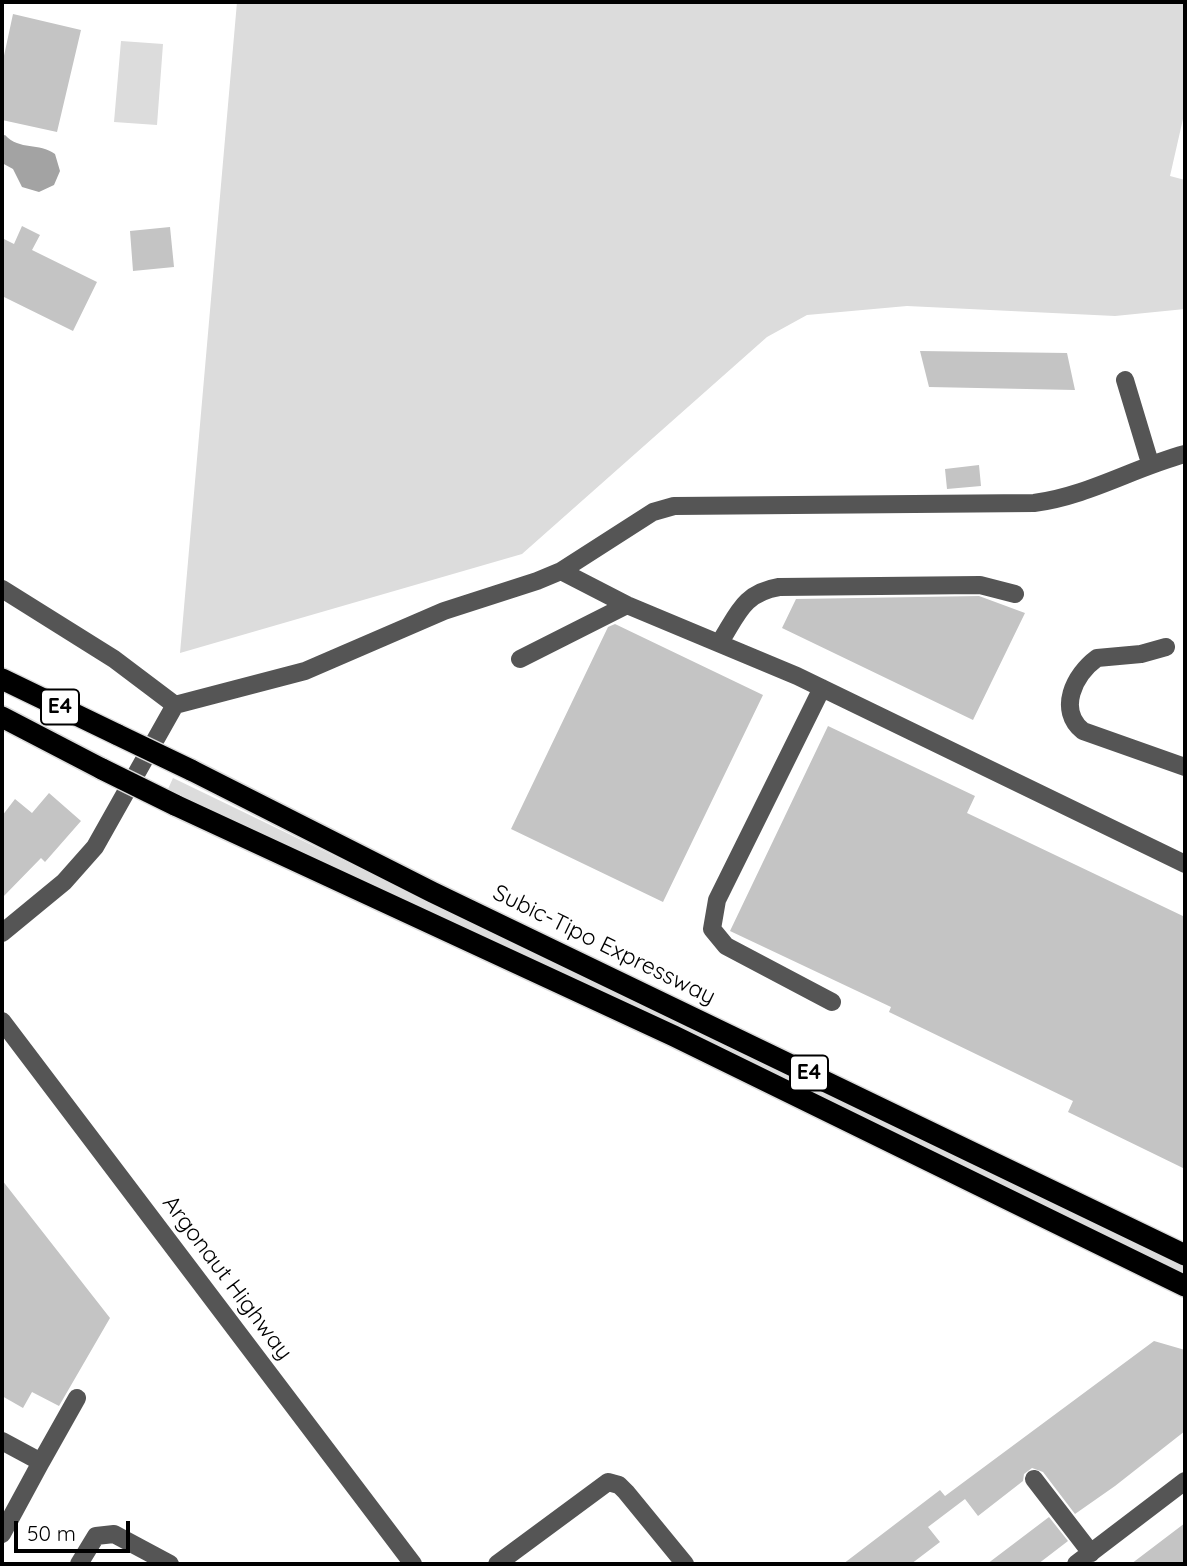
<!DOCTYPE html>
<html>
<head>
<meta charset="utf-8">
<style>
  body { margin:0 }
  #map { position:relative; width:1187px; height:1566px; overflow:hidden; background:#fff; font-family:Quicksand,sans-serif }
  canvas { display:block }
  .frame { position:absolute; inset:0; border:4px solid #000; pointer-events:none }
  .scale { position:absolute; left:14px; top:1521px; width:116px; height:32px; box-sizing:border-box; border:4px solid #000; border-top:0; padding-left:9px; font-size:21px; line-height:24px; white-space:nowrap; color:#000; -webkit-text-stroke:5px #fff; paint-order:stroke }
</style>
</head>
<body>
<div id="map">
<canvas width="1187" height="1566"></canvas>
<div class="frame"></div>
<div class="scale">50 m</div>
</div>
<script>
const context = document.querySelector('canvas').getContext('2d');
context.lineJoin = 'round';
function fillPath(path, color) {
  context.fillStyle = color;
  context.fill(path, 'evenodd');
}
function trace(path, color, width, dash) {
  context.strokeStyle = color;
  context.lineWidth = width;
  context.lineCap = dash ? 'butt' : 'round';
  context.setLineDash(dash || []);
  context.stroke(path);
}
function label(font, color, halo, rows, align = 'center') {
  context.font = font + ' Quicksand,sans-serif';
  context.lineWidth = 5;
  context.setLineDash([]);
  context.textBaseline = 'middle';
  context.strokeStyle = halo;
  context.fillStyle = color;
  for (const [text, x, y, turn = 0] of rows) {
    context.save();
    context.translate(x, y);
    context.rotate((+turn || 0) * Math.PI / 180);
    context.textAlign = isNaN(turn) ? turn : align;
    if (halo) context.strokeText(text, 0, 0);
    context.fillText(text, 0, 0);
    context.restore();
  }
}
fillPath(new Path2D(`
  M237,2H1185V110L1170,176L1185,180V309L1115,316L907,306L807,315L767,337L522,554L180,653Z
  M121,41L163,44L157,125L114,122Z
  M173,778L1185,1267V1277L587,985L168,789Z`), '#dcdcdc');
fillPath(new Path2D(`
  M5,135C20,151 39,142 55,154L60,171L54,185L39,192L22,187L13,169L2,163V136Z`), '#a3a3a3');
fillPath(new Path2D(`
  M13,14L81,30L57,132L2,120V65Z
  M22,226L40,235L32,250L97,282L73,331L2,296V238L14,244Z
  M170,227L174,267L133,271L130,231Z
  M920,351L1067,353L1075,390L929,387Z
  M979,465L981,486L947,489L945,469Z
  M979,596L1025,613L973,720L782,628L796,599Z
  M615,624L763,695L663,902L511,829L608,627Z
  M828,726L975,796L967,813L1185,917V1169L1068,1112L1073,1101L889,1012L891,1007L730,931Z
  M49,793L81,821L45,862L41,858L2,898V816L15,799L32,813Z
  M2,1180L110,1318L59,1406L32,1392L23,1408L2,1396Z
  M1154,1341L1185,1350V1431L1115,1486L1075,1514L1043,1472L1032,1468L1024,1474L1023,1481L978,1516L965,1499L928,1527L940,1542L911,1564H843L940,1490L945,1496Z
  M1049,1517L1068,1541L1038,1564H987Z
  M1185,1523V1564H1131Z`), '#c4c4c4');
const highway = new Path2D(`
  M2,679L118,735
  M2,717L102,769
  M191,770L432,892L1185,1255
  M175,805L674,1036L1185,1286`);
trace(highway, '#dbdbdb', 24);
trace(new Path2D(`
  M1125,380L1150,463
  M561,571L627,605L797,676L1185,864
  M2,589L114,659L175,705
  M720,642C738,614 743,593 779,587L980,585L1015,594
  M1166,647L1141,654L1097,658C1074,675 1057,710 1083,731L1185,767
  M520,659L627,605
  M822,688L717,900L712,929L726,946L832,1002
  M2,933L64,882L95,847L175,705L305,671L444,611L537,581L561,571L653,512L674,506L1034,503C1088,496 1133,468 1185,454
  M2,1021L413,1564
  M2,1441L41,1462L2,1534
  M41,1462L77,1398
  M1034,1479L1091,1553
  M79,1564L96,1536L114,1534L170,1564
  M497,1564L608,1482L619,1485L626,1492L685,1564
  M1076,1564L1185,1481`), '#555', 18);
trace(highway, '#000', 21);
const highwayBridge = new Path2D(`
  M118,735L191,770
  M102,769L175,805`);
trace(highwayBridge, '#dbdbdb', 24, []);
trace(highwayBridge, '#000', 21);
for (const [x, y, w] of [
  [60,707,38],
  [809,1073,38]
]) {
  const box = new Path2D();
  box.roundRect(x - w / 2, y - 17.5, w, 35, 5);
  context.fillStyle = '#fff';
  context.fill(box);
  trace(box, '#000', 2);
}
label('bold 21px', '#000', null, [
  ["E4",60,707],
  ["E4",809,1073]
]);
label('23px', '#000', '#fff', [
  ["Subic-Tipo Expressway",604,945,26],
  ["Argonaut Highway",227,1278,53]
]);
</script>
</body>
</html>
